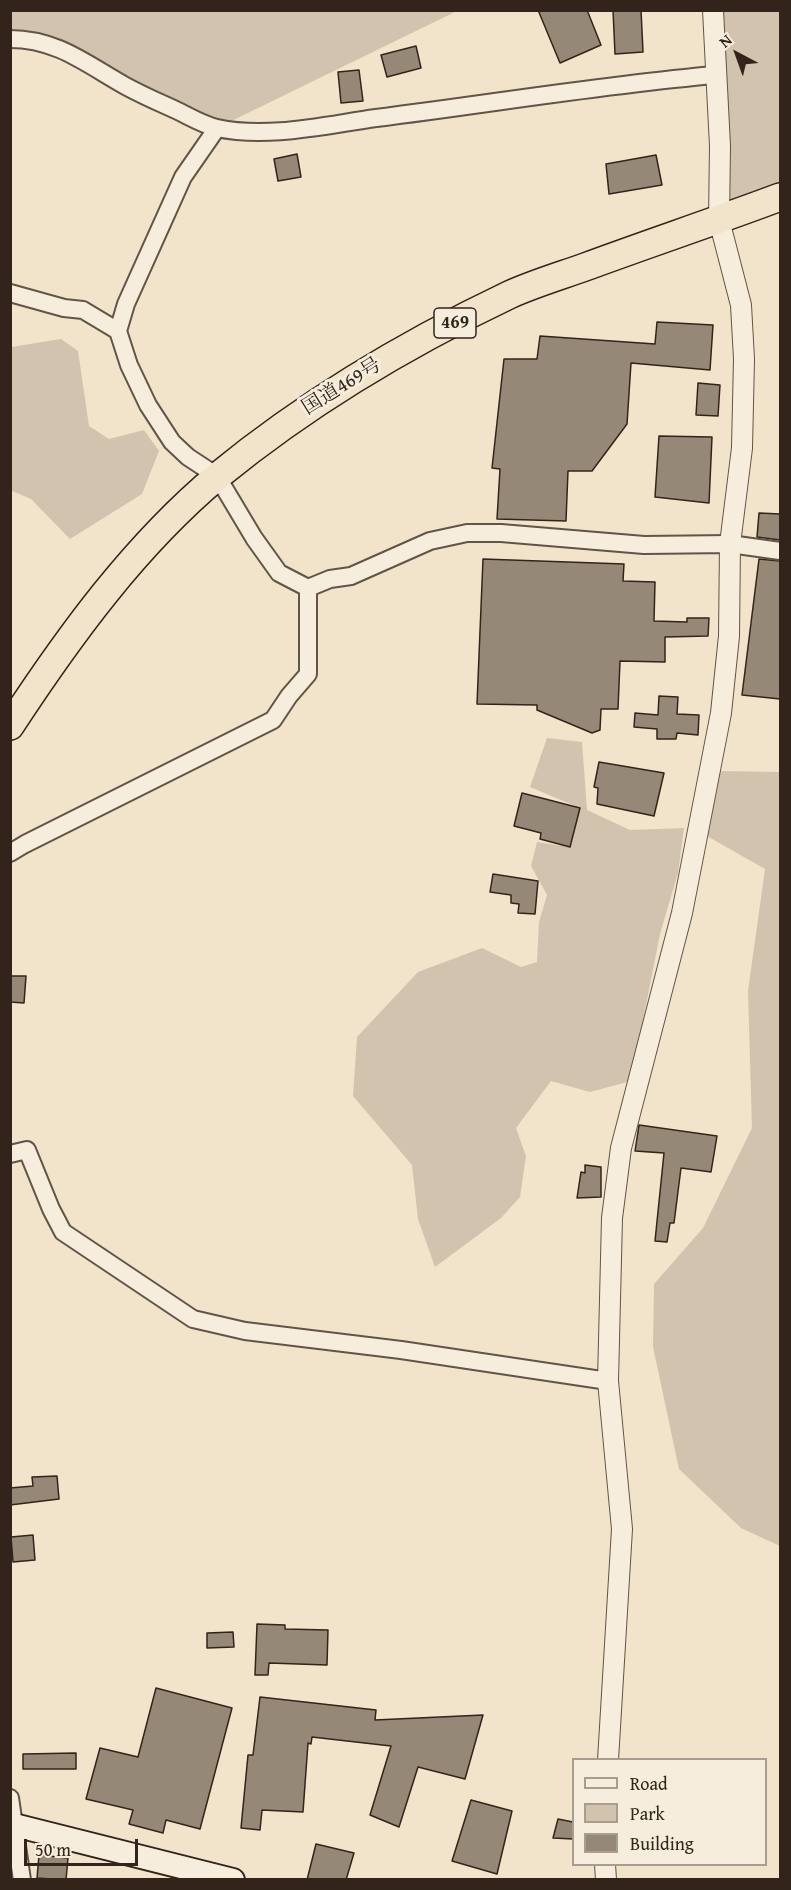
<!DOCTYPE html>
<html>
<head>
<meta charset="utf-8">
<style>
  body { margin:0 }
  #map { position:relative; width:791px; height:1890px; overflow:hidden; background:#f2e4cb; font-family:"Gentium Book Plus",serif }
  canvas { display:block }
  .frame { position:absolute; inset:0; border:12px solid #32241a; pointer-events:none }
  .legend { position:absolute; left:572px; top:1758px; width:195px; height:108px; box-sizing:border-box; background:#f7eddd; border:2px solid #a89d8f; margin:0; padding:8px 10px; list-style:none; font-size:18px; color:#32241a }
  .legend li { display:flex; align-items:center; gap:12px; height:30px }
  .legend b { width:30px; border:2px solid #a89d8f }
  .north { position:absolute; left:707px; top:24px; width:60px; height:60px; -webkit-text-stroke:4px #f7eddd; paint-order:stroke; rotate:319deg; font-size:16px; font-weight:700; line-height:24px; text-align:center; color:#32241a }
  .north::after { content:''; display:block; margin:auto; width:21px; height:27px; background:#32241a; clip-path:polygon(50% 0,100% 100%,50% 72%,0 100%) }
  .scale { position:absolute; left:24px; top:1839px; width:114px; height:27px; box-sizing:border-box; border:3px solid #32241a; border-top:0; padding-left:8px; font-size:18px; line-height:21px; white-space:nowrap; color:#32241a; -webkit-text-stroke:4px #f7eddd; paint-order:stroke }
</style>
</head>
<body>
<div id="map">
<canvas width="791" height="1890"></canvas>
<div class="frame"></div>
<ul class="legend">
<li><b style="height:8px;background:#f7eddd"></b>Road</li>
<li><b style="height:16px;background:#d1c3ad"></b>Park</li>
<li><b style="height:16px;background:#968876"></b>Building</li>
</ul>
<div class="north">N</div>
<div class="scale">50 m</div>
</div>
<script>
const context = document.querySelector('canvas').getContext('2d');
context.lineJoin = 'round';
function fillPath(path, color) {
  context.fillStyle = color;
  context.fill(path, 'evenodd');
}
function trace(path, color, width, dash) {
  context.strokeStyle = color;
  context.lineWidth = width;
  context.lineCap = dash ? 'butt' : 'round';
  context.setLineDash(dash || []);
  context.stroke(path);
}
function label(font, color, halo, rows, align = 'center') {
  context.font = font + ' "Gentium Book Plus","Noto Serif JP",serif';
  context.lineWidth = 6;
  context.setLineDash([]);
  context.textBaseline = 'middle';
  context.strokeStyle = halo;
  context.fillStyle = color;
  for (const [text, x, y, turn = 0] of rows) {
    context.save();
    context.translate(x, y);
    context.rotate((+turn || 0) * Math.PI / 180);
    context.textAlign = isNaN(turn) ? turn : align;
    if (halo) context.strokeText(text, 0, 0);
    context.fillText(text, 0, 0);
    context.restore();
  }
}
fillPath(new Path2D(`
  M11,11H457L217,128L55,45L11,44Z
  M718,11H780V194L719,220Z
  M61,339L78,351L89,426L109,439L144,430L159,451L142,494L70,539L31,499L10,490L11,347Z
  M547,738L582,742L587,810L630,830L684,828L678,873L660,934L631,1081L590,1092L551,1081L516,1128L526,1156L520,1197L501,1218L435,1267L418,1219L412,1165L353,1096L357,1037L418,972L482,948L521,967L537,962L539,922L547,895L531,866L537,842L570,847L580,808L530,787Z
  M719,771L780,772V1546L741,1528L679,1469L653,1347L654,1284L703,1228L752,1128L748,991L765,869L707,836Z`), '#d1c3ad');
const building = new Path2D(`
  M538,10H587L601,45L560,63Z
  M613,10H641L643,52L615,54Z
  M416,46L421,68L387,77L381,55Z
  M359,70L363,101L341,103L338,72Z
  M297,154L301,177L278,181L274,159Z
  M656,155L662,185L609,194L606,164Z
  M657,322L713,325L710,370L631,363L627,424L592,471H568L566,521L497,519L500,469L492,468L504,359H537L540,336L655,344Z
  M698,383L720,385L718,416L696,415Z
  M659,436L712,437L709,503L655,497Z
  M759,513L780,514V540L757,537Z
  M483,559L624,564L623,581L655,582L654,621L687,622V618H709L708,636L665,637V662L620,661L618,709H601L600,730L592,733L537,710V705L477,704Z
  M759,559L780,561V699L742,695Z
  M659,696L678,697L677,714L699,715L698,735L677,733L676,739H657V729L634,727L635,713L658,715Z
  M599,762L664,773L654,816L597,804L598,788L594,787Z
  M522,793L580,808L570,847L540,839L541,833L514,826Z
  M493,874L538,881L535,914L518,913L519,904L511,903V895L490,892Z
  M10,976H26L24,1003L10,1002Z
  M639,1125L717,1136L711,1172L681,1168L674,1223H670L667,1242L655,1241L664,1153L635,1151Z
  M585,1165L601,1167V1197L577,1198L581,1172L585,1173Z
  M57,1476L59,1499L10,1505V1488L33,1486L32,1477Z
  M33,1535L35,1560L13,1562L11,1537Z
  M257,1624L285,1625V1629L328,1630L327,1665L269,1663L268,1675H255Z
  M233,1632L234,1647L207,1648V1633Z
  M156,1688L232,1708L200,1829L166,1820L163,1833L129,1824L133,1810L86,1799L100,1748L138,1757Z
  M260,1697L376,1710L375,1720L483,1715L465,1779L418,1767L399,1827L370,1815L391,1746L312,1737L311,1744L308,1743L303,1812L262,1810L260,1830L241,1828L248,1755H253Z
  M76,1753V1769H23V1754Z
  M471,1800L512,1811L497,1874L452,1861Z
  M558,1819L573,1822V1839L553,1838Z
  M316,1844L354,1853L346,1880H307Z
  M39,1855L68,1858L66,1880L37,1878Z`);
fillPath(building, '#968876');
trace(building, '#32241a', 1.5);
const minor = new Path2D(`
  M10,39C56,39 85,63 122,84C141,95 161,103 180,112C192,118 204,125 217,128C268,139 325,125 376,118C489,104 601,85 715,75
  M217,128L183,177L126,304L118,331L129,365L148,405L172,442L188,457L217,476L254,538L279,573L308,588L330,579L351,576L430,541L467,533H501L644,545L730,544L780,551
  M10,293L64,308L83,310L118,331
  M10,853L25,844L273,720L289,696L308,674V588
  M10,1154L27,1150L51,1209L63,1232L193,1319L245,1331L401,1350L608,1381
  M10,1798L22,1880`);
const tertiary = new Path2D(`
  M608,1760L622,1529L608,1381L612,1218L621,1148L682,913L721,713L729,636L730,544L742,448L744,359L741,305L719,220L720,146L713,10
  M605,1864L606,1880`);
const secondary = new Path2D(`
  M10,1824L233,1880`);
const trunk = new Path2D(`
  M10,726C69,636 135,545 219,475C307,403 406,344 509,295C533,284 560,276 585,267C650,243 716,221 780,197`);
trace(minor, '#625446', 20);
trace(tertiary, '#625446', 22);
trace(secondary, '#32241a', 26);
trace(trunk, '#32241a', 30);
trace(minor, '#f7eddd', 16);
trace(tertiary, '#f7eddd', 20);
trace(secondary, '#f7eddd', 22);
trace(trunk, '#f2e4cb', 27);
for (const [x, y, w] of [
  [455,323,42]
]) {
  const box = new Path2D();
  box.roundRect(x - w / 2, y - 15, w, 30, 4.5);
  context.fillStyle = '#f7eddd';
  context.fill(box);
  trace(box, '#32241a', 1.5);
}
label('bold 18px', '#32241a', null, [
  ["469",455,323]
]);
label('20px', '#32241a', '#f7eddd', [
  ["国道469号",342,387,-32]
]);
</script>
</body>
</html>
